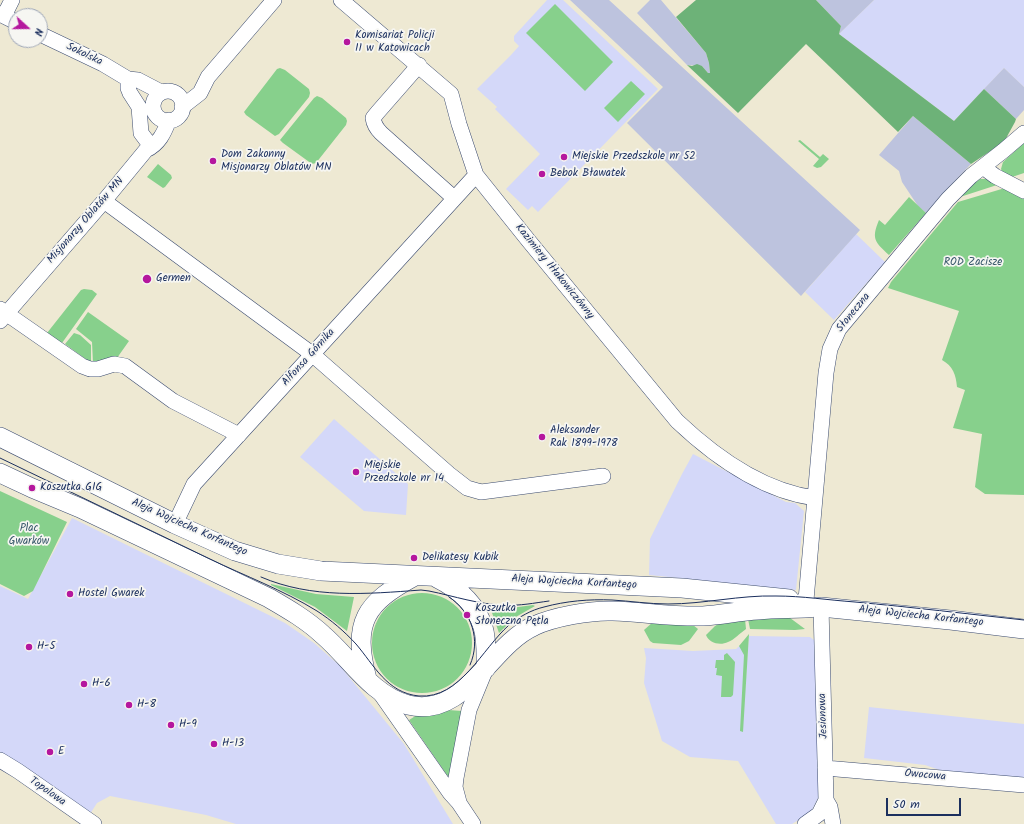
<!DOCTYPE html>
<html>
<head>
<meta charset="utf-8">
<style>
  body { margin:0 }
  #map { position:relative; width:1024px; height:824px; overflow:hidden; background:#eee9d3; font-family:Kalam,sans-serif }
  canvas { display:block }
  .north { position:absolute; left:8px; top:8px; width:40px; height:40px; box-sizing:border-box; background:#f6f6f2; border:1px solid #9ea6b7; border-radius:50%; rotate:111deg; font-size:11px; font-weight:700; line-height:16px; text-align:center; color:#1b2f5e }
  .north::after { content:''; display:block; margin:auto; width:14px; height:18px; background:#b5179e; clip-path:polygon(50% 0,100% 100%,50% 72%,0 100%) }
  .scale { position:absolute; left:886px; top:798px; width:75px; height:18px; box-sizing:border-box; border:2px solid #1b2f5e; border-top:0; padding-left:5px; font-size:12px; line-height:14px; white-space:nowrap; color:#1b2f5e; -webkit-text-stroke:3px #f6f6f2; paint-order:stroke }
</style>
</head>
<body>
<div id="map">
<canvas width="1024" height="824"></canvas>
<div class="north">N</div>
<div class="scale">50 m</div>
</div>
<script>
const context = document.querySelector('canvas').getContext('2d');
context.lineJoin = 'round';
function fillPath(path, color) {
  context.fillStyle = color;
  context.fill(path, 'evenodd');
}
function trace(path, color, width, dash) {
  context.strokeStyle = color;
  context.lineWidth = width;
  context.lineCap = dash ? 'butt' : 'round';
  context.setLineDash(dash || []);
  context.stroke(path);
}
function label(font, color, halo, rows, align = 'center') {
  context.font = font + ' Kalam,sans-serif';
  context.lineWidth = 3.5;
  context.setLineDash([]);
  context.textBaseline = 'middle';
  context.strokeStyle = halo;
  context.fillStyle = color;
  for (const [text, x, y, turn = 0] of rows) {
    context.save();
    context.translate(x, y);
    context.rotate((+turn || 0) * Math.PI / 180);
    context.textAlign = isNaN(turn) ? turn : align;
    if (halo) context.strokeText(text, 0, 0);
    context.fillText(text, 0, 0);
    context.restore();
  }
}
fillPath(new Path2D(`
  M547,0H563L658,89L538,212L532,206L528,210L506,189L540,154L495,109L497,107L477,89L511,55L519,46L514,41V36Z
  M874,0H1024V87L1004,68L954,121L839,34Z
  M856,234L885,262L834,320L805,292Z
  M334,419L408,484L406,515L364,511L300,457Z
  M693,454L786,502L795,503L804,511L796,590L649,575L650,539L682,474Z
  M72,518L285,623L314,643L340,666L404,744L453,824H236L206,815L110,796L97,803L90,814L0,753V586L28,599Z
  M749,636L810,637L814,640L820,794L811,812L792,824H776L738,761L690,757L662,741L644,683L646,658L644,648L693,651L736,649L746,640L742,731Z
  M869,707L1024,724V780L954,775L925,765L864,758Z`), '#d4d8f9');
fillPath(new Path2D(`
  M570,0H609L860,230L801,296L627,123L663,87Z
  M650,0H661L706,53L709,63L710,73H708L702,66L687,65L637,13Z
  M816,0H874L839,34L841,26Z
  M1004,68L1024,87V110L1016,119L984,89Z
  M913,116L971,164L942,194L926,213L918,206L902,182L899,171L879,155Z`), '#bdc3de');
fillPath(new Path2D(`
  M555,4L613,62L585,91L526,33Z
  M280,68L285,70L309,89L310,93L309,97L279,134L275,136L246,115L244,112L277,69Z
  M631,81L645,94L618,122L604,108Z
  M317,96L322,98L346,118L347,121L346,125L316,163L312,164L283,143L280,140L314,98Z
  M800,140L820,157L823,154L829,159L821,167L817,168L813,166L819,159L798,141Z
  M1024,143V173L1012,177L1003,173L1001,169L1003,162Z
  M158,164L171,175L172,178L165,187L163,188L147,177Z
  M980,179H986L997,185L960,197L970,186Z
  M1005,188L1024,198V495L985,494L975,487L982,434L953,428L965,390L957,387C956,375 953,366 942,360L959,311L888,288L891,282L958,202Z
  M909,197L926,213L889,255C875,242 871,239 879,220L885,225Z
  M84,289L92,290L97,294L62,343L47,333L81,290Z
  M88,312L129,341L117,358L93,363L92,342L76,329Z
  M74,333L80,335L91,345V363L65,344Z
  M0,491L67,522L33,591L24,596L0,584Z
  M271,584L316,594L354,597L347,631L315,607L271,585Z
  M372 643a50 50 0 1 1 100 0a50 50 0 1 1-100 0Z
  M533,605L535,606L514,618L499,633L490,607L511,608Z
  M786,615L805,629L795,630L750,629L748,619Z
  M745,619L746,629C740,633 734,640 728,642C720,646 709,643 706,635L715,626L720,623Z
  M653,622L693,625L698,629L689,641L681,645L653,643L650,641L644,630Z
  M749,634L743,732L740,731L744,655L739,646Z
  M727,653L735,662L733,695L731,697H721L722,676L716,675L717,668H715L716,660H724V655Z
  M448,710L462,711L450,775L448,776L447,775L409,720L417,715Z`), '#87d08c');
fillPath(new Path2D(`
  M696,0H816L841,26L839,34L954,121L984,89L1016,119L1015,122L1004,142L971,164L913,116L898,132L806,44L738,113L687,65L692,66L697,64L702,66L708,73H710L709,63L706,53L676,17Z`), '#6db278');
const minor = new Path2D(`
  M341,0L451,94L459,124L476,175L528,240L677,421C715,457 762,491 815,498
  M0,14L16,22
  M4,16L12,0
  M40,34L103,64L128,79L138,80L161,92
  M419,65L377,113L373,118C374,125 377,129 381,133L454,198
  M128,79V88L130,93L139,107L141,133L147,141
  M153 106a15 15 0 1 1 30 0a15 15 0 1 1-30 0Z
  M182,107L200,93L208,77L274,0
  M983,167L995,176L1024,191
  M104,201L312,354L449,474L467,488L481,492L603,476
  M0,309L82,366L90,369H98L114,364L125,366L173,401L239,435
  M0,321L104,201L146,150C159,144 164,133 169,120
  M175,524L194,484L476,175
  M788,605L806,600L826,373L830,349L839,329L948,199L971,176L1003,151L1024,133
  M817,607H821L826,800L830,807L833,824
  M380,693L450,793L459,803L473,824
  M0,760L18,771L94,824
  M825,768L1024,785
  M459,802L455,787L456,778L469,710L485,671
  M805,824L819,814L826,800`);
const major = new Path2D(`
  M0,437L175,524L235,551L278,564L321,571L682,588L789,599
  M0,473L32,488L80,508L269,598C288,609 307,620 323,635C350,658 371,695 408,705C466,719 489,646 534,626C553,617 591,610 613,611C643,612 673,617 703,616C721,615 740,611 758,610C778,608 798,609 817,607
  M437,578C457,588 476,604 483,627C487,640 486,654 486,668
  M821,607L950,620L1024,629
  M367,679C352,622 365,603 415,576`);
trace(minor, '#3b4b70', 16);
trace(major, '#3b4b70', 20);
trace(minor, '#fff', 15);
trace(major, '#fff', 19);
trace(new Path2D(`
  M0,458C70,492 140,525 210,559C245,576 283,590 317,611C331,620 344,631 356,644C374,665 387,693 419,696C460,699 482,649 509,625C519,617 531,610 544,607C566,601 589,599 612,600C630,601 649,604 668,604C704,604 740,595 776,596C802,596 828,600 855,602C911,607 968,614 1024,620
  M261,577C312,599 367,594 421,590L429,591C454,596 480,605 505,605C520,606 534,603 549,601
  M449,597C472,612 481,640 470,665`), '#1b2f5e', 1);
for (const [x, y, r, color] of [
  [347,42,4,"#b5179e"],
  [564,157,4,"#b5179e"],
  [213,161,4,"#b5179e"],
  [542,174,4,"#b5179e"],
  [147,279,5,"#b5179e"],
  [542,437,4,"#b5179e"],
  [356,472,4,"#b5179e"],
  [32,488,4,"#b5179e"],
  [414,558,4,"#b5179e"],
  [70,594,4,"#b5179e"],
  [467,615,4,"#b5179e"],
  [29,647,4,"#b5179e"],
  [84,684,4,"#b5179e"],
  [129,705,4,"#b5179e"],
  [171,725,4,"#b5179e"],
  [214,744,4,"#b5179e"],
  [50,752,4,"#b5179e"]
]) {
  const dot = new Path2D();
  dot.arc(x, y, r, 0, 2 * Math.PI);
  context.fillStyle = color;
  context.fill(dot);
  trace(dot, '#f6f6f2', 1.5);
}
label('11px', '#1b2f5e', '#f6f6f2', [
  ["Komisariat Policji",355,36],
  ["II w Katowicach",355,49],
  ["Dom Zakonny",221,155],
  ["Misjonarzy Oblatów MN",221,168],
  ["Miejskie Przedszkole nr 52",572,157],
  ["Bebok Bławatek",550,174],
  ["Germen",156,279],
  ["Aleksander",550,431],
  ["Rak 1899-1978",550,444],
  ["Miejskie",364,466],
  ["Przedszkole nr 14",364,479],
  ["Koszutka GIG",40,488],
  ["Delikatesy Kubik",422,558],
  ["Hostel Gwarek",78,594],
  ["Koszutka",475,609],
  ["Słoneczna Pętla",475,622],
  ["H-5",37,647],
  ["H-6",92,684],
  ["H-8",137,705],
  ["H-9",179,725],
  ["H-13",222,744],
  ["E",58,752]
], 'left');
label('11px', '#1b2f5e', '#f6f6f2', [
  ["Sokolska",84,55,26],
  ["Misjonarzy Oblatów MN",86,221,-49],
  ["Kazimiery Iłłakowiczówny",554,272,51],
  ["Słoneczna",854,313,-51],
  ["Alfonsa Górnika",309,358,-48],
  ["Aleja Wojciecha Korfantego",189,528,24],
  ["Aleja Wojciecha Korfantego",574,583,3],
  ["Aleja Wojciecha Korfantego",921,617,6],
  ["Jesionowa",824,716,-92],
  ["Owocowa",925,776,5],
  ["Topolowa",47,792,35]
]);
label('11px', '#36576a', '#f6f6f2', [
  ["ROD Zacisze",973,263],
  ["Plac",29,529],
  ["Gwarków",29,542]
]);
</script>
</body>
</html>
